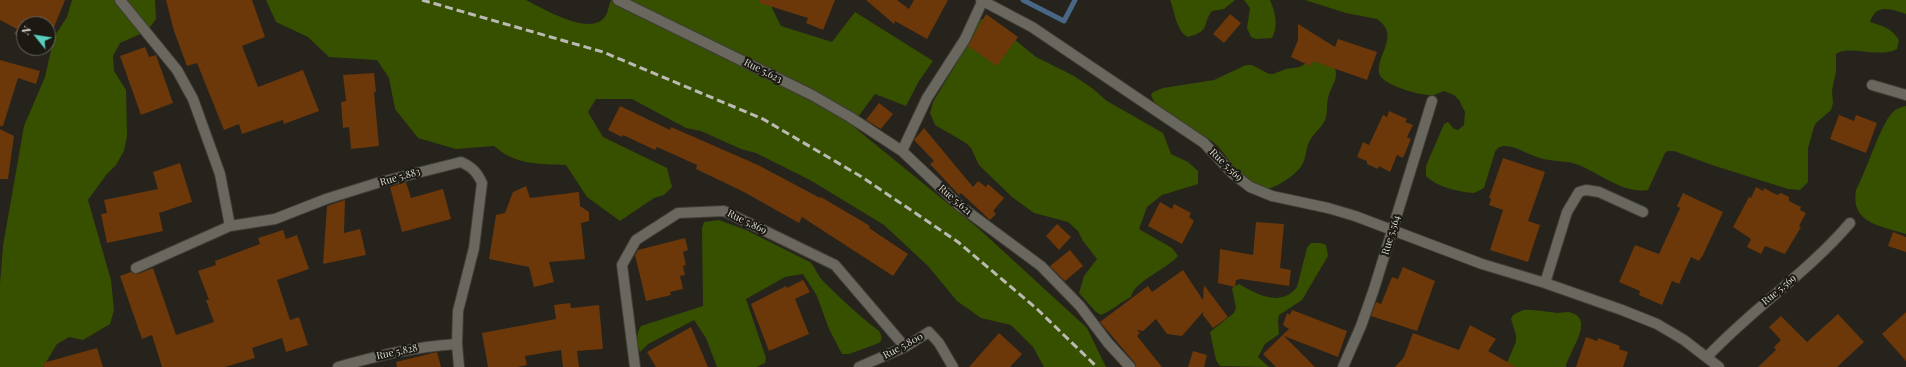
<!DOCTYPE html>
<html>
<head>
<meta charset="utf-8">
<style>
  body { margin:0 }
  #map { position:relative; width:1906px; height:367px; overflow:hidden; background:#25231c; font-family:"Playfair Display",serif }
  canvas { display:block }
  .north { position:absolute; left:16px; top:16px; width:40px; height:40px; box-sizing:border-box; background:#1c1913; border:1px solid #686560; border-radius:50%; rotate:300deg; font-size:11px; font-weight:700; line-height:16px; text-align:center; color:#dad8d3 }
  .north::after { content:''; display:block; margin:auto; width:14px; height:18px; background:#5acebd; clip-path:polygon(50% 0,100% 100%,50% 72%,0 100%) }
</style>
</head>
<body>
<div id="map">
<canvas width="1906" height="367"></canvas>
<div class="north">N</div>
</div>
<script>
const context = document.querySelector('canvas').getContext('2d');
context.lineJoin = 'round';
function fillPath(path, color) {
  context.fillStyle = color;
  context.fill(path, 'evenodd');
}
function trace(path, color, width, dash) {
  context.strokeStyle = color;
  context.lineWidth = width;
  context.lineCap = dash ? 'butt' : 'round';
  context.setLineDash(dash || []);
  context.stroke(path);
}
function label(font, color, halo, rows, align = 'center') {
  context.font = font + ' "Playfair Display",serif';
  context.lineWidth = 4;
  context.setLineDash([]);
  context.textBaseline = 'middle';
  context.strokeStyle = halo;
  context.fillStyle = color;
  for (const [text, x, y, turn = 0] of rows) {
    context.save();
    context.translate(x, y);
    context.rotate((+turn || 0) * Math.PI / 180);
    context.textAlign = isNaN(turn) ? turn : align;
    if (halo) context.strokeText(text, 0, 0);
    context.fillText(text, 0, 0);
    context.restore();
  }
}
fillPath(new Path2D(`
  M72,0H155L156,19L147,31L120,43L113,56L114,71L126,90L127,136L124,151L116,165L106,175L88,200L111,280L114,310L110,324L83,340L69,337L57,344L43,367H0V284L3,246L24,126L45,77L54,37L67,17Z
  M266,0H526C543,8 592,39 606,15C608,11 609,5 611,0H768L781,26L832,42L855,12L933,61L919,81L906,106L875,94L860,114L854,127L978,228L1087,328L1106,367H1044L1033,347L1011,325L981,318L957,301L928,266L884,225L810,180L756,153L741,149L701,131L686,128L632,99H596L588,112L603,137L667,168L672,187L664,195L654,198L620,221L587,197L566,165C539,164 515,165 494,146L456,149L418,138L395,109L389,78L377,60L329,57L308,37L276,22Z
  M1170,0H1235L1224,9L1212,11C1202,24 1211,31 1188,37C1176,31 1175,12 1170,0Z
  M1244,0H1270C1275,13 1279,25 1272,38L1256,39L1251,37L1247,28L1250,8Z
  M1305,0H1906V14C1891,9 1876,3 1870,22C1882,26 1892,28 1899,40L1897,49C1880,59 1847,44 1836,54V72L1832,90L1833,103L1831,110L1816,123L1814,127L1808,148V182L1800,190L1788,189L1712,165L1674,151H1668L1665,153L1648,190C1623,194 1601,174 1579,165C1567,160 1552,162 1540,158C1528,155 1517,146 1505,146C1500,146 1497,148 1495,152L1484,188L1474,193C1459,192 1437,187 1426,176V166L1444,124L1448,122L1454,129L1458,130L1464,125L1465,112L1459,100L1454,95L1444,91C1440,92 1436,95 1432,95C1421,96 1381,85 1379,73C1376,55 1401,35 1377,19L1346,13Z
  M987,17L1036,57L1074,76L1092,88L1107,101L1163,133L1171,154L1188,162L1198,171V184L1162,195L1147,207L1139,229L1172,248L1178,256C1167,269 1133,282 1131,297C1121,302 1111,311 1101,315L1096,312L1079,293L1084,276L1097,259L1083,241L1078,231L1068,222L1034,213L1012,197L979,165L971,148L966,143L935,125L930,113L933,102L962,54L976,22Z
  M1314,58L1335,68C1339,80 1330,87 1328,99C1326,106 1328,113 1325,120C1321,129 1310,136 1308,145C1305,154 1306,160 1300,168C1293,176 1278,187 1267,189C1244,191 1227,152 1213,142C1196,129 1158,116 1151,95L1153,92L1163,88L1214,80L1246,65H1252L1269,74H1273L1286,69L1300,67Z
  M1906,106V234C1882,226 1850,224 1856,190C1866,172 1880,126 1892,113C1896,109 1900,107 1906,106Z
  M719,220L746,230L810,262C815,267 817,274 822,280C840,298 858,315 879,331C882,336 883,339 879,343L849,354H842L829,329L817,296L803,274L785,277L746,299L766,358L765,363L756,367H717L706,338L694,320L648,344L640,352C636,345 636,333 641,326L703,306L702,228L704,222Z
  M1311,243H1321L1326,245L1328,256L1302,300L1279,315L1278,321L1279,334L1265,344L1258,357L1269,367L1220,366L1216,360L1210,332L1234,313L1236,308L1232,288L1239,284C1256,294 1281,308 1297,287L1307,248Z
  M1523,310C1534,309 1546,312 1557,313C1562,313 1567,311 1572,313C1595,320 1568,353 1566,367H1505L1516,342V335L1511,319L1513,315Z`), '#365000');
trace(new Path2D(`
  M1023,0L1064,21L1075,0`), '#496685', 5);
fillPath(new Path2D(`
  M0,0H65L48,42V24H24V38L14,34L17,29L0,20Z
  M166,0H252L265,37L242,46L258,87L303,70L319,111L284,124L283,120L242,134L239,124L224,130L197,63L187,66L174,31Z
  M760,0H835L823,30L806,23L808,18L760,3Z
  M866,0H897L909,9L914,0H948L927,39L895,21L894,24Z
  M986,14L1018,37L997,66L968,46Z
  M1230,14L1241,23L1224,43L1213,34Z
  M1298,24L1335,47L1338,39L1377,52L1367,80L1313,61L1310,66L1291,57L1298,40Z
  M145,47L149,57L156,55L173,103L141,115L120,56Z
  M0,60L40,71L36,84L18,78L3,126H0Z
  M374,73L376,92H374L379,146L351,149L349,127L343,128L341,102L346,101L343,75Z
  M879,103L893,114L881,129L866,120Z
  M620,106L670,130L671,127L758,165L820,198L821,197L870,226L869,228L908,254L893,276L802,217L799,223L744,192L696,169L697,165L657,147L655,150L623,135L622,137L608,130Z
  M1389,111L1407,119L1405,122L1413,125L1407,137L1411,139L1403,158L1397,155L1390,172L1379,166L1378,169L1367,164V161L1357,157L1363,142L1369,145L1383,115L1387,117Z
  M1839,115L1854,121L1856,115L1877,123L1866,153L1830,139Z
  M924,128L973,187L978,181L986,187L988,184L1004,198L993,211L996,214L990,220L961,193L959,195L930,164L934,161L914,140Z
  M0,129L14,136L8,179H0Z
  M1503,158L1545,172L1528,221L1540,225L1528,262L1490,250L1503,210L1489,205L1491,199L1489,198Z
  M180,163L192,202L159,213L163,231L107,243L101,214L107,213L104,200L158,189L153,172Z
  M406,182L411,198L443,189L451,219L402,232L390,187Z
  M526,186L530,198L579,192L580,206L589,212V221L581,223L585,259L549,262L554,282L534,287L529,267L489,259L496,215L505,213L513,192Z
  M1756,187L1763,191L1764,188L1777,195L1781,193L1789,197V201L1801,207L1800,210L1806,213L1799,226L1801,227L1785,254L1765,246L1761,254L1747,247L1751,239L1733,227L1749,197L1751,198Z
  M1683,193L1723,212L1703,255L1699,261L1691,257L1679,284L1672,281L1662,305L1639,295L1640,291L1619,282L1635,245L1659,254L1680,208L1677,206Z
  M345,200L344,233L360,229L366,255L323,264L327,206Z
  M1160,202L1172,209L1174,204L1191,213L1189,217L1194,221L1182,244L1148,226Z
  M1256,222L1284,224L1280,268L1291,270L1289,286L1241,279L1236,280L1235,287L1218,283L1220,249L1253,255Z
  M1057,224L1071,237L1059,250L1046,236Z
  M283,230L286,239L297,235L309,269L277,280L290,320L299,317L308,345L286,352L282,338L252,348L255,358L225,367H162L152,335L142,339L120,276L131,272L138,274L153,268L176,335L214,322L206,300H209L198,271L216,265L215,261L260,244L258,238Z
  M1893,232L1906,237V252L1888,246Z
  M685,238L688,250L683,252L686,265L683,266L685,275L680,276L683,289L670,292L671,295L646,301L635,255L638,250Z
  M1070,250L1083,266L1065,281L1050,266Z
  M1403,267L1435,281L1417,331L1371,316L1376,302L1381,304L1392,277L1398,279Z
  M1183,270L1203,300L1204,285L1228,317L1213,328L1203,315V312L1182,336L1167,334L1156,319L1143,331L1137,330L1140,333L1137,336L1162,367H1136L1135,363L1100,322L1148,286L1152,292Z
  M803,280L810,292L795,299L809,334L769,351L751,304L786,286L787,288Z
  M570,303L571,308L599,305L603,349L577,351L579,367H563L561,350L525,356L527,365L518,367H488L482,333L556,319L554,305Z
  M1292,310L1347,331L1338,357L1284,336L1315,367H1276L1263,354L1289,329L1283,325L1287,313L1290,315Z
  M1906,312V361L1882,334Z
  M1838,314L1864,342L1837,367H1758L1776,350L1774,347L1781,340L1769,327L1781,316L1807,342Z
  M1470,325L1496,339L1488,351L1516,367H1395L1404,357L1413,333L1459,350Z
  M691,327L708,367H656L647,352Z
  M999,333L1022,354L1010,367H969Z
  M1586,337L1597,341L1598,338L1620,346L1619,349L1628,352L1623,367H1576Z
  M97,348L103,367H44L43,363Z
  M1193,351L1207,355L1204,367H1188Z
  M437,352L441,367H397L396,362Z`), '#6c3709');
const street = new Path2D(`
  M120,0L177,70L193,99L220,174L230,226
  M618,0L812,95L850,117L902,151
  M981,0L1032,27L1204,143L1232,173L1250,187L1272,196L1328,208L1355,216L1482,264L1545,283L1622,310L1657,324L1684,340L1719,367
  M983,0L965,39L927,98L902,151L960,206L1041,266L1080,306L1108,343L1130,367
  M1872,85L1906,95
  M136,268L230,226L275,219L326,199L377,183L461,162C472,167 477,172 482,183L474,248L458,311L457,344L459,367
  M1545,283L1567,212L1579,192L1586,190L1599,192L1643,212
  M1707,357C1752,309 1807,273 1850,223
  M338,367C380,355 414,347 457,344
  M635,367L622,265L636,240L678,213L724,211L835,265L905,347
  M859,367L905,347L929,332L939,343L953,367
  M1343,367L1361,326L1374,289L1432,101`);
trace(street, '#3f3d37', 12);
trace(street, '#6a675f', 10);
trace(new Path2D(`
  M422,0L603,52L763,119L862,177L958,242L1037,309L1097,367`), '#bcbab5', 3, [8, 4]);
label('10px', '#dad8d3', '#1c1913', [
  ["Rue 5.623",763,71,27],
  ["Rue 5.569",1226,165,44],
  ["Rue 5.883",400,177,-16],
  ["Rue 5.621",955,200,41],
  ["Rue 5.869",747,222,26],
  ["Rue 5.564",1391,235,-73],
  ["Rue 5.569",1779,290,-40],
  ["Rue 5.800",903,346,-28],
  ["Rue 5.828",397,352,-12]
]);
</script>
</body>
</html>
